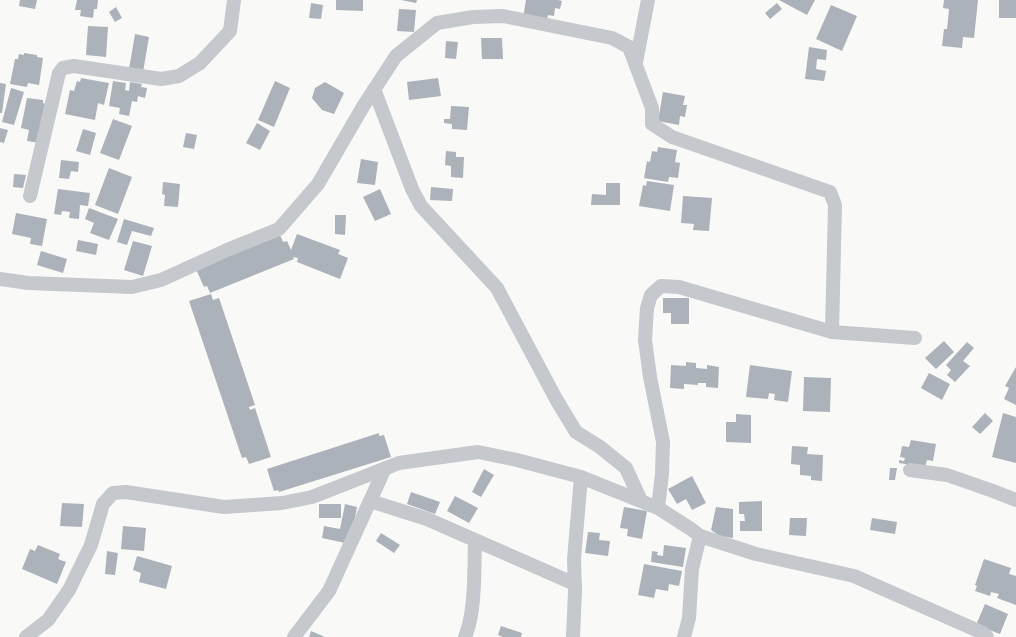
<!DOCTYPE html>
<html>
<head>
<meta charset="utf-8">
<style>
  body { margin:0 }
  canvas { display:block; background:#f9f9f7 }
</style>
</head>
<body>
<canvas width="1016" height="637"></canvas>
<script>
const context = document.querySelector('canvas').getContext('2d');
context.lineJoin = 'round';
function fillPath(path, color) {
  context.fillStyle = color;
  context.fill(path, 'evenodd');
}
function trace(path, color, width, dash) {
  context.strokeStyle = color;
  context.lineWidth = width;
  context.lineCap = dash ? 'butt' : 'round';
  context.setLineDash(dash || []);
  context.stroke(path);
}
fillPath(new Path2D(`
  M20,0H37L35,9L19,6Z
  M77,0H98L97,9H94L93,18L80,16L81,10H75Z
  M336,0H363V11L336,10Z
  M401,0H417L416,3Z
  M526,0H558L562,1L560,9L555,8L554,16L548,15L547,19L523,18Z
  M779,0H815L807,15Z
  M944,0H978L974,38L963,37L962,48L942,46L944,29H947L949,9L943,8Z
  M999,0H1016V18H999Z
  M311,3L323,5L321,19L309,18Z
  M777,3L782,9L770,19L765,13Z
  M831,5L857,16L842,51L816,39Z
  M116,7L122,18L115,22L109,12Z
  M399,9L416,10L414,32L397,31Z
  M88,26L108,27L106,57L86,55Z
  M135,34L149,37L143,72L129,69Z
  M481,38H502L503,59H482Z
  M446,41L458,42L456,59L445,58Z
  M809,47L827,50L826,60L817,59L816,69L826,71L824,81L805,79Z
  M24,53L37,55V57L43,58L39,85L28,83L27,87L10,84L15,59H18L19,54L24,55Z
  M81,78L109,83L104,105L98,103L95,120L65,114L70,90L74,91L77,81L80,82Z
  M438,78L441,96L409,100L407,82Z
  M113,81L126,83L125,90L129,91L130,82L142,84L141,87L147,88L145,98L138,96L137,102L132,101L129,116L119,114L120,108L109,106Z
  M275,81L290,88L274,127L258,120Z
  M325,82L344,93L334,114L322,110L312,98L315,88Z
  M0,83L6,84L2,113H0Z
  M11,88L24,92L14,125L2,122Z
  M663,92L685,96L683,105H687L685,117L680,116L679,125L658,121Z
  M27,98L43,100V103L45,104L39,143L27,141L29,130L21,128Z
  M451,106L469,107L467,130L452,129V124L444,123V119H450Z
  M113,119L132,126L119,160L100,153Z
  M257,123L270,131L260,150L246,143Z
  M0,128L8,130L4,143L0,142Z
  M83,129L96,133L90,155L76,151Z
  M186,133L197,135L194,149L183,147Z
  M658,147L677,150L675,162L680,163L678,178L669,177L668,182L644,178L647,161L650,162L652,151L657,152Z
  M446,151L456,152V157H464L463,178L451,177V166L445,165Z
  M361,159L378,162L375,185L357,183Z
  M61,160L79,162L78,172L71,171L69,179L59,178Z
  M109,168L132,177L118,214L95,205Z
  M14,174L26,175L23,188L13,187Z
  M647,181L674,185L670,211L639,206L643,185L646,186Z
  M163,182L180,184L178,207L164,206L165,195L162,194Z
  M606,183H620V205H591L592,194L606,195Z
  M431,187L453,189L452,201L430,200Z
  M58,189L90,193L88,206L80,205L79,219L69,218L70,212L62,211L61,215L54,214Z
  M380,189L391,214L375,221L363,197Z
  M683,196L712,198L709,231L693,230L694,224L681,223Z
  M89,208L118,219L109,240L90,233L94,223L85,219Z
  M16,213L47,219L42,246L30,244L31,238L12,234Z
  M335,215H346L345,235L335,234Z
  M124,219L154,228L151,236L132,231L127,245L117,242Z
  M297,234L340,250L338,254L348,258L340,279L297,262L298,258L293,257L294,259L210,293L207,286L204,287L196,269L280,235L283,242L287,241L291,250Z
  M78,240L98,244L96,255L76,251Z
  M133,241L152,246L143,276L124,270Z
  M41,251L67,259L63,273L37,265Z
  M211,294L213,300L219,298L255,405L249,407L250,410L255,408L271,457L249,464L246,457L242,458L189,301Z
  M663,298H689V324H671V313H663Z
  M944,341L954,352L936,369L925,358Z
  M967,342L974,348L963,361L970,366L955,382L947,375L951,370L946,365Z
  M686,362L696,363V368L707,369V365L719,367L718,388L706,387V383H698V385L684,384V389L670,388L671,365L686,366Z
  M750,365L792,371L788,402L774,400L775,394L769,393L768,399L746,397Z
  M1016,367V405L1004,399L1009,388L1005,386Z
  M929,373L950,384L942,400L921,388Z
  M804,377L831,378L830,412L803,411Z
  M985,413L993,421L980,434L972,427Z
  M1003,413L1016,417V463L992,457Z
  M736,414L751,415V443L726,442V422H736Z
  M379,433V436L384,435L391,457L279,492L278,490L274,491L267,469Z
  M911,440L936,444L933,461L927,460L925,467L899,463V460L904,461L905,458L900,457L902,446L909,447Z
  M792,446L808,447L807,454L823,455L822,481L811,480V476L800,475V465L791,464Z
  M890,468H897L895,480H889Z
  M484,469L494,475L481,497L472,492Z
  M692,476L706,503L692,510L686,499L677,504L668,489Z
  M411,492L440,502L435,514L407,504Z
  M455,496L478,508L469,523L447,511Z
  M762,501V531H740V521H745L744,514H739V502Z
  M62,503L84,504L82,527L60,526Z
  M319,504H341V518H319Z
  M345,504L357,507L350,544L322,538L324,526L340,529Z
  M624,507L647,511L642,539L627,536L628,529L620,528Z
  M716,507L733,509V538L720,536L711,530Z
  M790,518H807L806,536L789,535Z
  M872,518L897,522L895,534L870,530Z
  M123,526L146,528L144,551L121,549Z
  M588,532L600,533L599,540L610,541L608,556L585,553Z
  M381,533L400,545L394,553L376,541Z
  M38,545L60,554L58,559L66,562L57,584L22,569L30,549L35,551Z
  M664,545L686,548L683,567L651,562L652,551L658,552L657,555L663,556Z
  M107,551L118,553L115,575L105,574Z
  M137,556L172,566L166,589L139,582L141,573L133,570Z
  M984,559L1011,568L1009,574L1016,576V605L997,598L999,594L991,592L990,596L975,591L977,586L975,585Z
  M644,564L682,571L679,586L669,584L668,591L656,589L654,598L638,595Z
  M985,604L1008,614L1000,634L976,625Z
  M501,626L522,633L521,637H503L498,635Z
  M311,631L325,637H309Z`), '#acb2b9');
trace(new Path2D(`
  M636,62L648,0
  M374,89L412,189L421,206L497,288L556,399L576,432L600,447L626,468L641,501
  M30,196L59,73L63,68L74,66L161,79L179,76L200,63L230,31L234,0
  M0,279L28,283L132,287L161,280L227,250L279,229L318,184L364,105L396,56L437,23L473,17L503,16L612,38L629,47L652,108V124L672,137L830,192L835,205L832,332
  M910,470L947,475L993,491L1016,500
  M370,501L427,519L575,584
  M658,508L662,474L663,442L650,377L645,340L647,308L651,295L661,286L679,287L832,332L915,338
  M26,637L48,620L69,590L91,545L103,504L113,493L126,492L224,507L282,503L312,497L399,463L478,452L517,460L581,477L658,508L691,529L700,536L756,554L854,576L983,633L987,637
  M294,637L329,591L385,468
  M465,637C476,611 474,568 475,540
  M573,637L575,591L574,559L581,477
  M684,637L689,618L692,569L700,536`), '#c5c8cc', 14);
</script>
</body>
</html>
